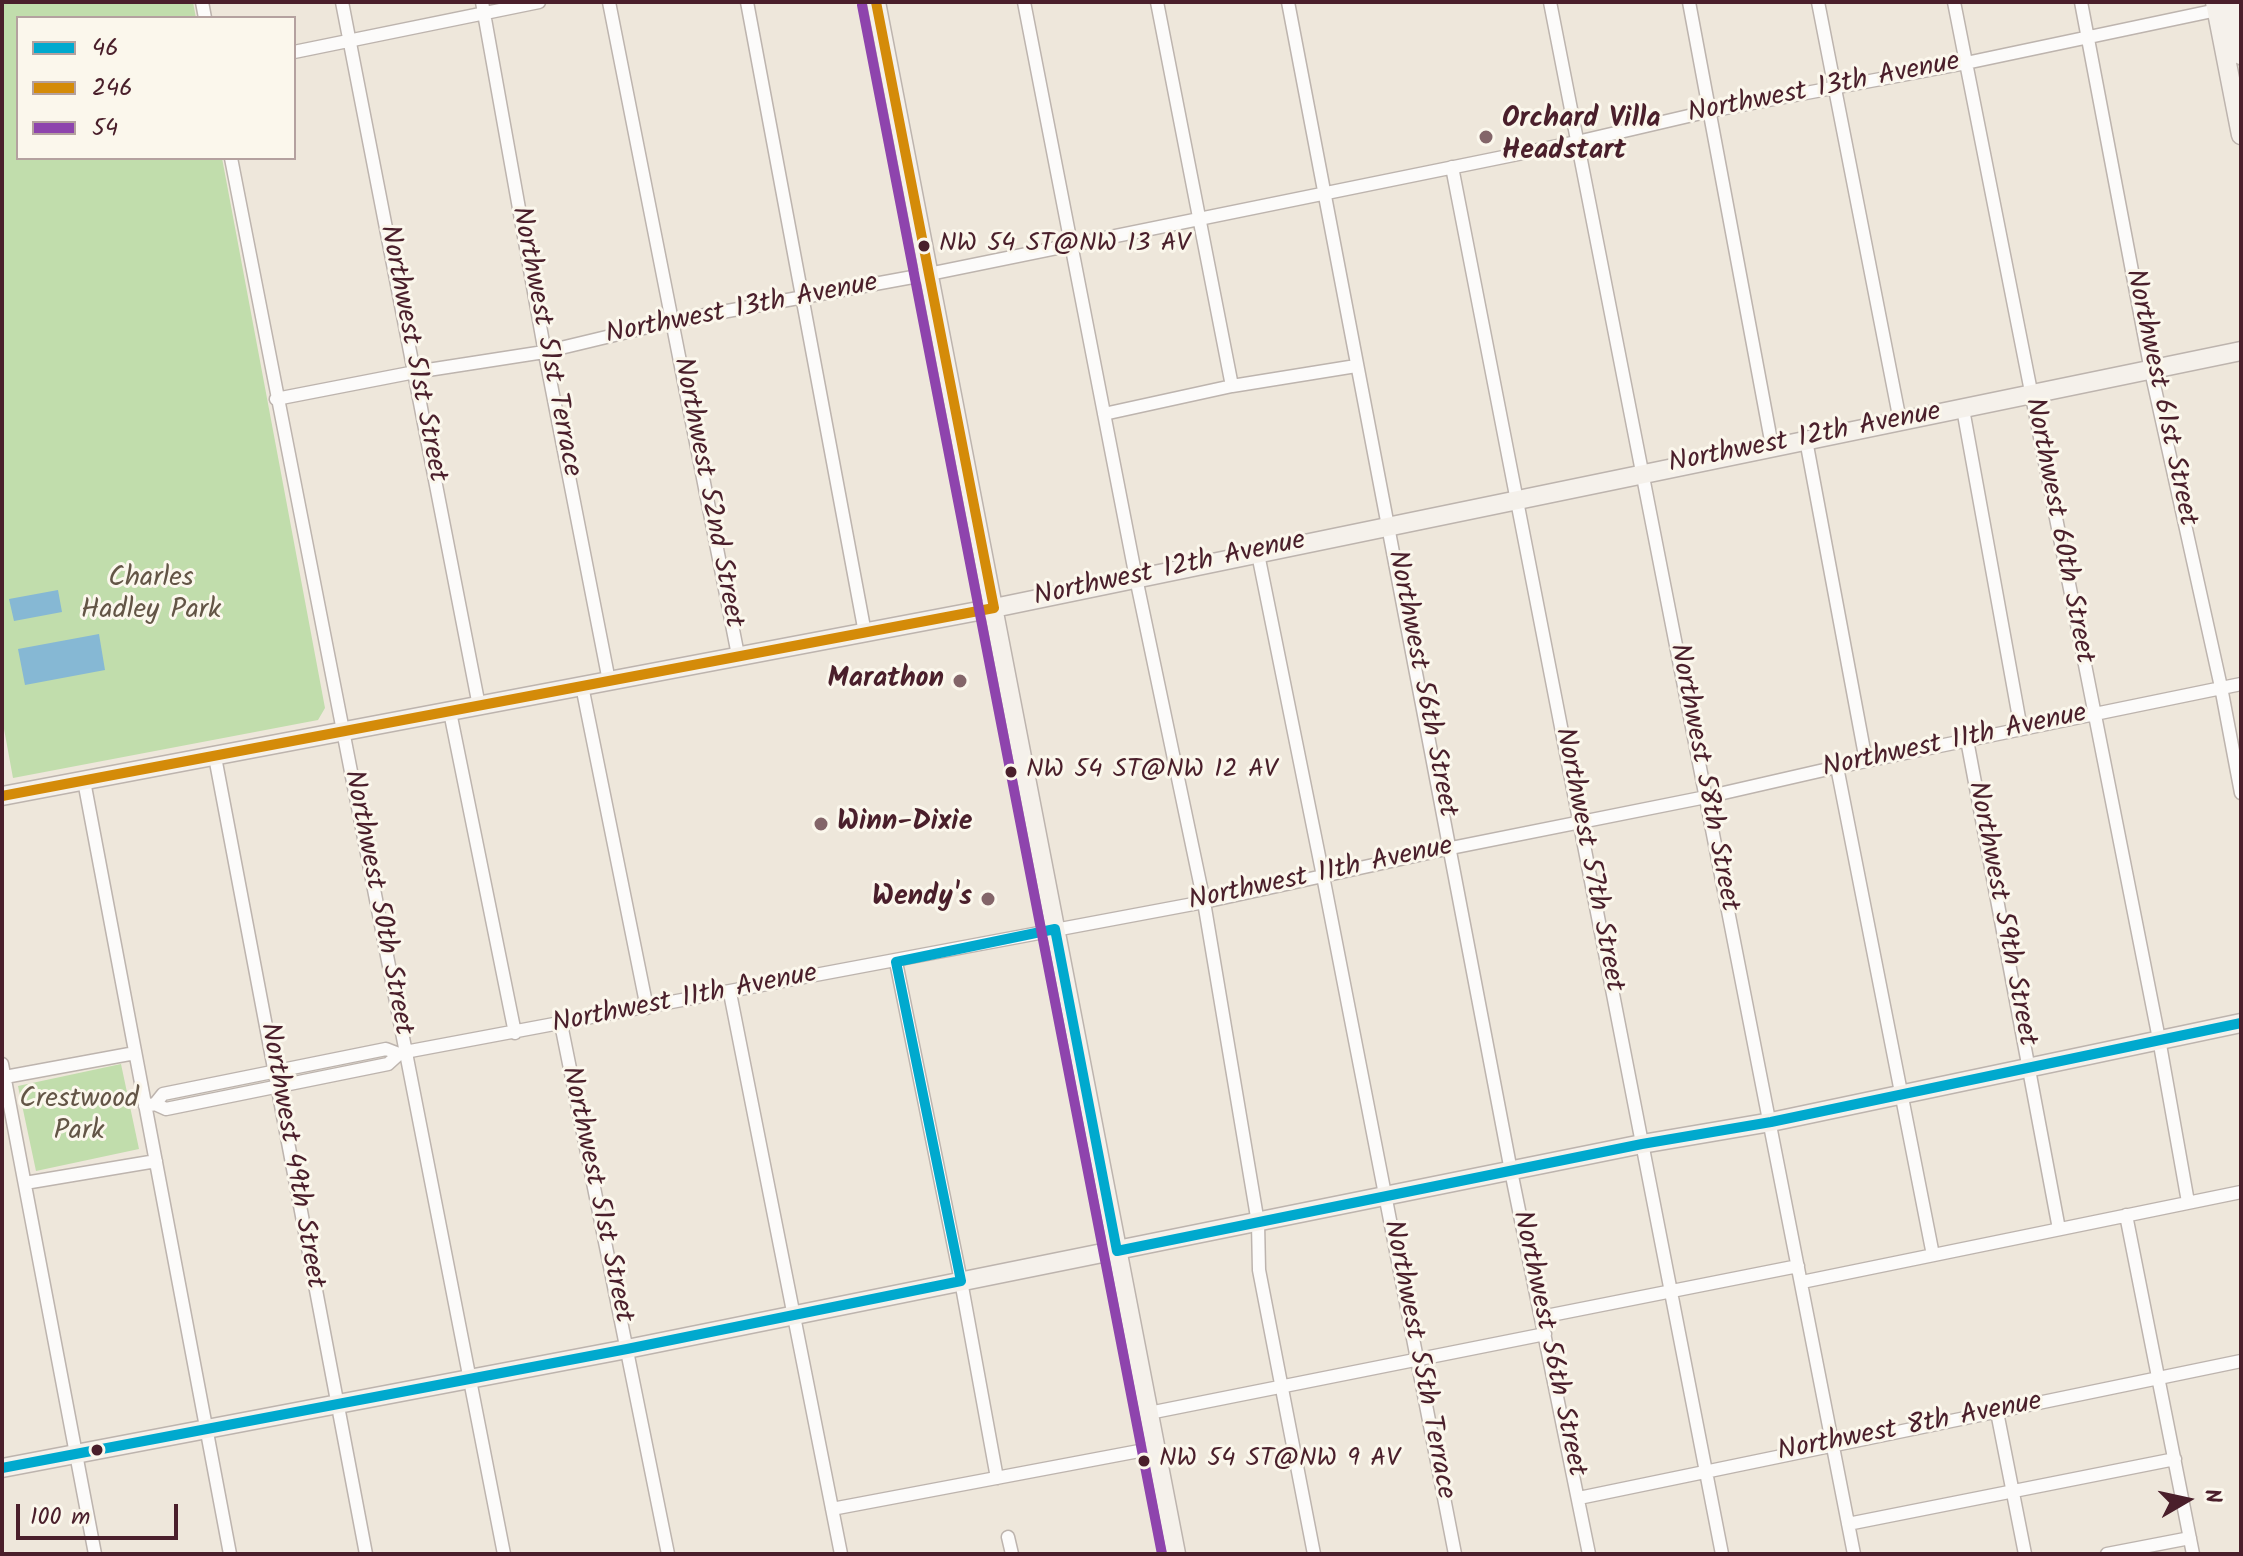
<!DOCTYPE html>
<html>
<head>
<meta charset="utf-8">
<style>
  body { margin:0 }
  #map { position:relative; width:2243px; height:1556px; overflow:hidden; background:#eee7db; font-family:Kalam,sans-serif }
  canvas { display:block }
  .frame { position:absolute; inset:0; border:4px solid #4a1f2b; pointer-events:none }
  .legend { position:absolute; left:16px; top:16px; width:280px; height:144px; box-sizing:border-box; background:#fbf7ec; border:2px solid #b4a19f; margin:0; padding:10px 14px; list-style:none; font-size:24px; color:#4a1f2b }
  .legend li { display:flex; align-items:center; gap:16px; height:40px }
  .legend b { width:40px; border:2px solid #b4a19f }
  .north { position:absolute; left:2147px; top:1460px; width:80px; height:80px; -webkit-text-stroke:6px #fbf7ec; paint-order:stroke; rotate:81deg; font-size:22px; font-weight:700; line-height:32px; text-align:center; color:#4a1f2b }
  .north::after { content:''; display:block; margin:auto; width:28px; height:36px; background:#4a1f2b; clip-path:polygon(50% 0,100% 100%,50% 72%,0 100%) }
  .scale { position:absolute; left:16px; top:1504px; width:162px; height:36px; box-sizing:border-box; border:4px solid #4a1f2b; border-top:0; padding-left:10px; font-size:24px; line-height:28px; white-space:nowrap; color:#4a1f2b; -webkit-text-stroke:6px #fbf7ec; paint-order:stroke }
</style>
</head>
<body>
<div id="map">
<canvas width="2243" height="1556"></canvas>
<div class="frame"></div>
<ul class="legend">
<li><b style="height:10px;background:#00a9ce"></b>46</li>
<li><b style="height:10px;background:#d48b09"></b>246</li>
<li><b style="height:10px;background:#8e44ad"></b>54</li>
</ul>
<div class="north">N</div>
<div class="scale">100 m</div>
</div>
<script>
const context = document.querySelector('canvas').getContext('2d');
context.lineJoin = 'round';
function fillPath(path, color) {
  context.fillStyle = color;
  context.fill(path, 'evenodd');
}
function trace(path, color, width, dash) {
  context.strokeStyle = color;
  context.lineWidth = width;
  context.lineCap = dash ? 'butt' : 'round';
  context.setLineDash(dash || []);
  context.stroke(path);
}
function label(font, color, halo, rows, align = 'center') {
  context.font = font + ' Kalam,sans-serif';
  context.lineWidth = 6;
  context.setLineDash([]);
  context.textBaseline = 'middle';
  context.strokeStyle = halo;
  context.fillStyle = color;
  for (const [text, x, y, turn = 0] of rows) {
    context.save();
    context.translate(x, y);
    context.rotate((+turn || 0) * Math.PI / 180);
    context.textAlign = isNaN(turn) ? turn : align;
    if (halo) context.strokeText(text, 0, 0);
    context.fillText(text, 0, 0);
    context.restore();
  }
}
fillPath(new Path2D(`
  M2,2H193L196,18H18V158H222L325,708L318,720L13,778L2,718Z
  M121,1064L139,1149L36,1171L18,1086Z`), '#c1ddac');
fillPath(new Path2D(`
  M58,590L62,612L14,621L9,599Z
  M99,634L105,670L25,685L18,649Z`), '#86b8d4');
const street = new Path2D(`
  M202,2L205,18
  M342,2L479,706
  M482,2L546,359L609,681
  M609,2L738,655
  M747,2L865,633
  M1024,2L1136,578L1204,902L1258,1223L1259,1270L1314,1554
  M1157,2L1232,386
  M1288,2L1511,1171L1589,1554
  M1550,2L1854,1554
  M1689,2L1772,446
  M1818,2L1900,421
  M1954,2L2159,1039L2188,1202
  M2081,2L2151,371L2221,687L2241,793
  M294,52L539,2
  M231,158L504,1554
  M1452,167L1722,1554
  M276,399L415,372L544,352L673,321L929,274L1577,142L1710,111L1966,63L2241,5
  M1963,409L2021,729
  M1104,414L1232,386L1356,366
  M1806,440L1866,761
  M1258,554L1323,876L1455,1554
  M582,686L647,1008
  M450,712L515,1033
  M1967,740L2059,1229
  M215,757L366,1554
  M1837,767L1933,1255
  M84,781L230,1554
  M896,962L961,1281L997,1478
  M730,993L841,1554
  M561,1024L668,1554
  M2,1064L95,1554
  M5,1077L135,1053
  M155,1104L163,1094L386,1049L399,1054
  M145,1106L155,1104L166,1109L388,1064L399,1054L405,1052L1204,902L1451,848L1706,797L1837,767L2241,684
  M25,1183L156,1161
  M2126,1215L2193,1554
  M1802,1282L2241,1192
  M1541,1317L1798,1266
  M1997,1412L2025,1554
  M1149,1413L1545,1334
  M1579,1498L2241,1361
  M832,1509L1155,1448
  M1848,1524L2175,1459
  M1008,1537L1012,1554
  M2107,1554L2190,1538`);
const secondary = new Path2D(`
  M876,2L1176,1554
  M2215,2L2241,135
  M2231,2L2241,55
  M2,796L994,608L2241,351
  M2,1468L627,1349L1642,1144L1771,1122L2241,1023`);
trace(street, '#bdb4ae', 15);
trace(secondary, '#bdb4ae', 21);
trace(street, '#fcfbfa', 12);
trace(secondary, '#f5f1eb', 18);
trace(new Path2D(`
  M2,1468L627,1349L961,1281L896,962L1055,929L1117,1251L1642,1144L1771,1122L2241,1023`), '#00a9ce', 10);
trace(new Path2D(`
  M2,796L994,608L876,2`), '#d48b09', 10);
trace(new Path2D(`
  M862,5L1162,1554`), '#8e44ad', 10);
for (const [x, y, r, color] of [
  [1486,137,8,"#836569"],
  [924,246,7,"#4a1f2b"],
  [960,681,8,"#836569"],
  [1011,772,7,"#4a1f2b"],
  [821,824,8,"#836569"],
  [988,899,8,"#836569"],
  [97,1450,7,"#4a1f2b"],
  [1144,1461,7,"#4a1f2b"]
]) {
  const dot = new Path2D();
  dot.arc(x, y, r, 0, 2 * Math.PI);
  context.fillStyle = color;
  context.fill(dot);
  trace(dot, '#fbf7ec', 3);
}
label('26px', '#4a1f2b', '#fbf7ec', [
  ["NW 54 ST@NW 13 AV",939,246],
  ["NW 54 ST@NW 12 AV",1026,772],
  ["NW 54 ST@NW 9 AV",1159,1461]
], 'left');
label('28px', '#4a1f2b', '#fbf7ec', [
  ["Northwest 13th Avenue",1824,90,-11],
  ["Northwest 13th Avenue",742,311,-11],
  ["Northwest 51st Terrace",544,342,79],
  ["Northwest 51st Street",411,354,79],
  ["Northwest 61st Street",2159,398,78],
  ["Northwest 12th Avenue",1805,440,-11],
  ["Northwest 52nd Street",706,493,79],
  ["Northwest 60th Street",2057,531,79],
  ["Northwest 12th Avenue",1170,571,-12],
  ["Northwest 56th Street",1420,684,79],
  ["Northwest 11th Avenue",1955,743,-12],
  ["Northwest 58th Street",1702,778,79],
  ["Northwest 57th Street",1587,860,79],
  ["Northwest 11th Avenue",1321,876,-12],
  ["Northwest 50th Street",376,903,79],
  ["Northwest 59th Street",2000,914,79],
  ["Northwest 11th Avenue",685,1001,-11],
  ["Northwest 49th Street",290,1156,80],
  ["Northwest 51st Street",595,1195,78],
  ["Northwest 56th Street",1547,1344,78],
  ["Northwest 55th Terrace",1417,1360,79],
  ["Northwest 8th Avenue",1910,1429,-11]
]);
label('bold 28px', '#4a1f2b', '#fbf7ec', [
  ["Orchard Villa",1502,121],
  ["Headstart",1502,153],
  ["Marathon",944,681,"right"],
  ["Winn-Dixie",837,824],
  ["Wendy's",972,899,"right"]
], 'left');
label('28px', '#635546', '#fbf7ec', [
  ["Charles",151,580],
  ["Hadley Park",151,612],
  ["Crestwood",79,1101],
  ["Park",79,1133]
]);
</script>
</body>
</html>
